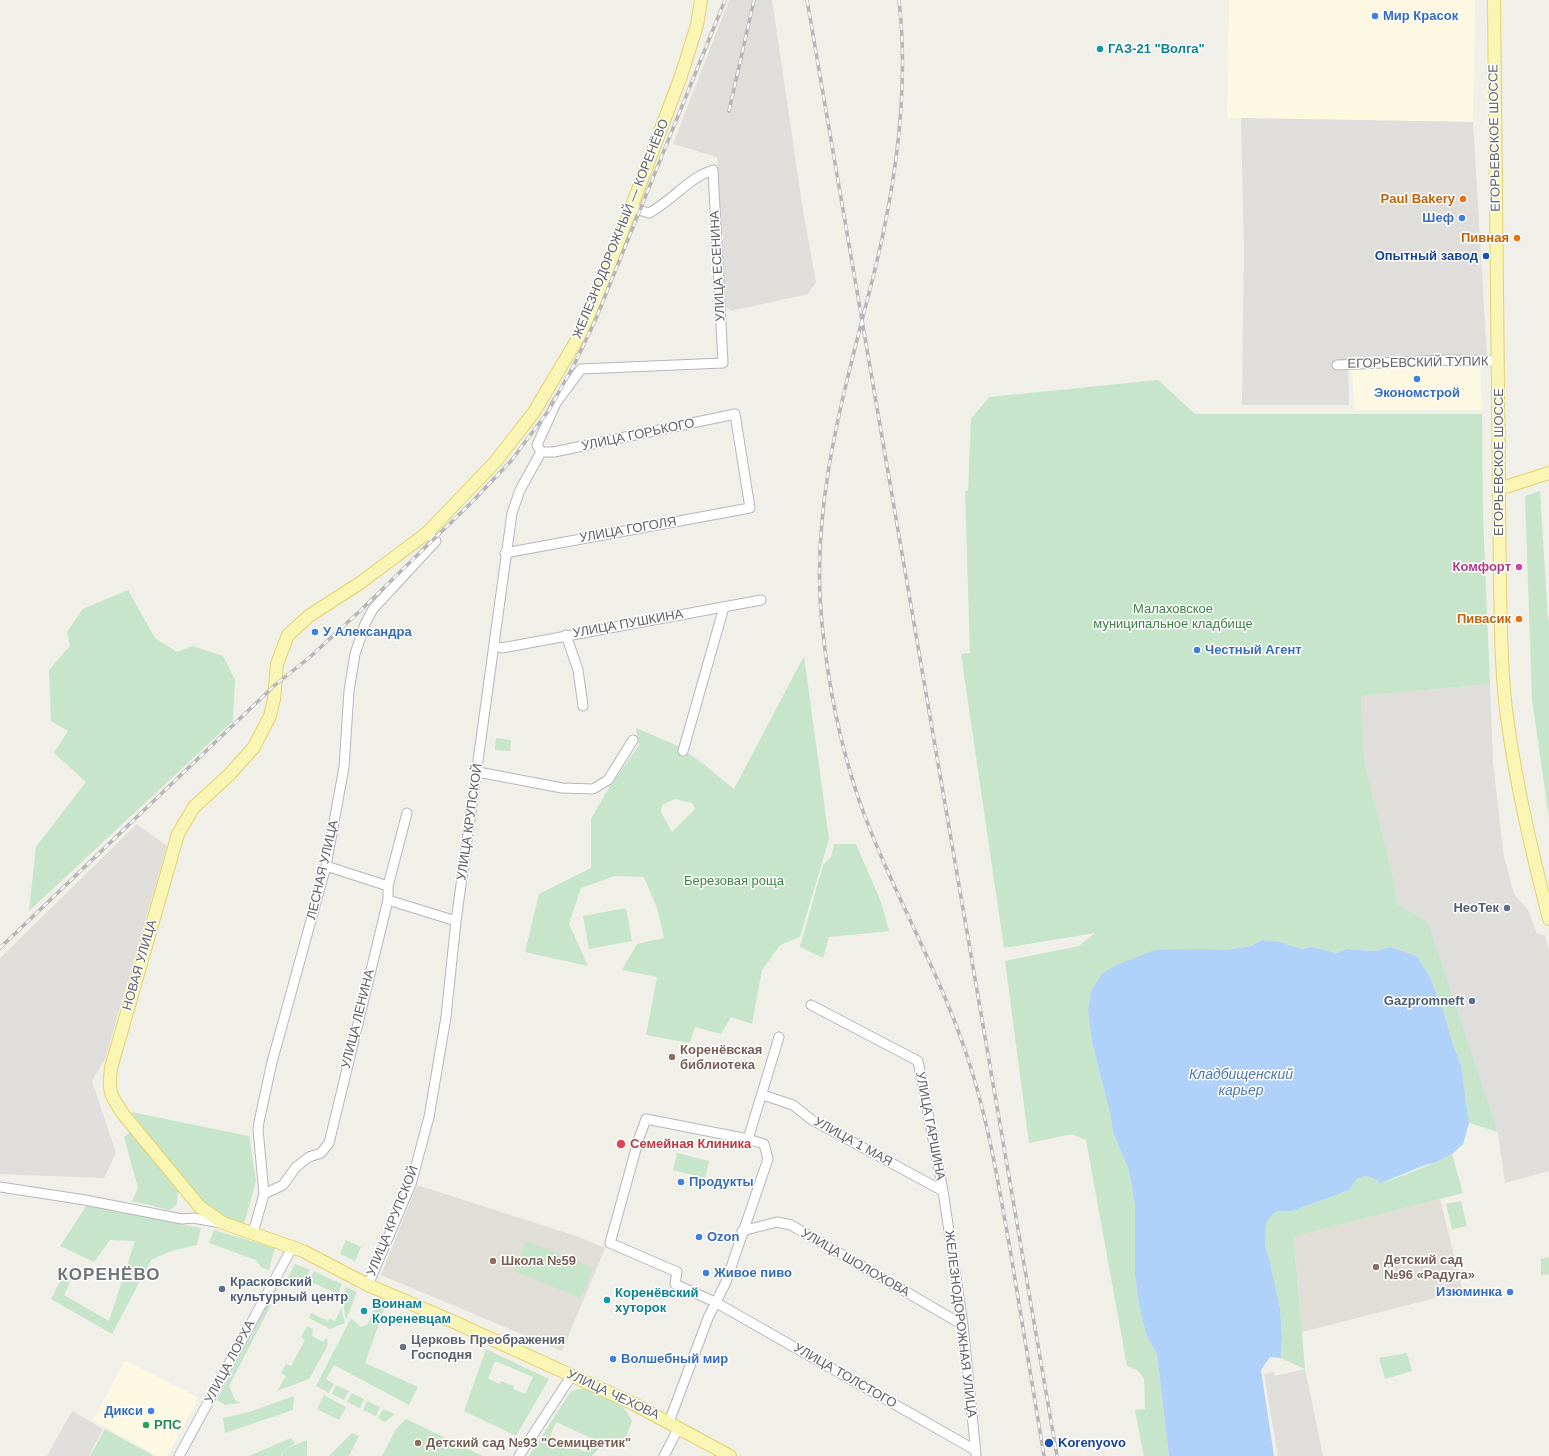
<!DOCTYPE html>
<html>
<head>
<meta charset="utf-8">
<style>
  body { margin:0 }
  canvas { display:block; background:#f0efe8 }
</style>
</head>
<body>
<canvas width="1549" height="1456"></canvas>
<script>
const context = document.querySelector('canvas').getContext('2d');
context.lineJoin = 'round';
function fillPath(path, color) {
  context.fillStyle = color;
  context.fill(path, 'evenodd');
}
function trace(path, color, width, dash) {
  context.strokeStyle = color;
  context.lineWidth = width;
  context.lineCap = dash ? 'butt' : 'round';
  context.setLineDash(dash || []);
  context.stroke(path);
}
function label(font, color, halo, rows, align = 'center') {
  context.font = font + ' Arial,sans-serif';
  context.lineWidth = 3;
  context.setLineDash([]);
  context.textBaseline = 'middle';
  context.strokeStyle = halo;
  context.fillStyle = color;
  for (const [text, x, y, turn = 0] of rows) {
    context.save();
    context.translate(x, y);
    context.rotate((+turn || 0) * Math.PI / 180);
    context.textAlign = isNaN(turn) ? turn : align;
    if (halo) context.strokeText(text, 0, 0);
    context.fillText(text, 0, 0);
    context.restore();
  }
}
fillPath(new Path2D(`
  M1229,0H1475L1473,122L1227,118Z
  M1480,363L1482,410H1354L1352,366Z
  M125,1360L199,1398L167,1456H157L93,1420Z`), '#fcf8e2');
fillPath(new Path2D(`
  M729,0H772L804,217L816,282L808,294L731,311L724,305L721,242L724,237L720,230L717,157L673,144Z
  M1241,118L1473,122L1487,356L1348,357L1349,405H1242L1244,249Z
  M1490,684L1493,763L1504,857L1514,894L1528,910L1537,934L1545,935L1549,951V1171L1505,1183L1498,1132L1428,922L1397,904L1394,881L1364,760L1361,696Z
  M137,824L167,846L105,1059L92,1081L116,1153L104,1178L0,1174V958Z
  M1305,1369L1323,1456H1278L1264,1374L1274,1372L1275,1376Z
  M72,1411L103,1429L89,1456H47Z`), '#dfdeda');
fillPath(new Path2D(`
  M417,1185L579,1237L605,1248L562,1351L381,1275Z
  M1440,1199L1463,1291L1302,1332L1294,1242L1296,1236Z`), '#e0ded7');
fillPath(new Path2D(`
  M1158,380L1195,414H1482L1483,516L1490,684L1361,696L1364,760L1394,881L1397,904L1428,922L1498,1132L1469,1123L1461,1065L1452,1042L1443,1010L1430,977L1417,956L1390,947L1374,951L1347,949L1337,953L1311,947L1301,949L1280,942L1262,940L1251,946L1226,950L1203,949L1088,1011L1092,1042L1110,1113L1113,1132L1129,1171L1135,1206V1276L1139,1304L1146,1334L1157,1354L1169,1456H1144L1135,1410L1145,1409L1144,1378L1137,1370L1127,1366L1086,1140L1072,1134L1029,1143L1005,961L1079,946L1095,933L1004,948L961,654L970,653L965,491H968L971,419L989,397Z
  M1540,491L1548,620H1549V818L1532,699L1525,496Z
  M128,590L155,638L177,652L192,646L223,656L235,680L233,721L29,911L36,847L86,782L54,753L68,731L51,721L49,670L70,646L67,632L83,609Z
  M804,656L829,839L800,937L780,945L762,970L752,1024L731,1017L721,1034L695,1027L690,1043L646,1035L657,977L622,970L637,944L664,938L657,908L644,877L615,876L581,888L569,924L588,966L525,952L539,894L591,868V819L607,791L639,745L636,728L678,746L706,766L734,789ZM675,799L692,803L695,809L672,832L661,812L662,805Z
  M496,738L511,740L510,751L495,750Z
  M834,844H856L881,902L889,931L829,937L823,958L800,947L823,865L831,857Z
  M626,908L632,941L589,949L583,916Z
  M131,1112L249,1136L256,1181L244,1224L228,1220L201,1201Z
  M130,1132L178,1191L177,1204L170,1210L132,1201L138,1188L124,1137Z
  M677,1153L709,1161L705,1178L673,1170Z
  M1452,1154L1463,1193L1296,1236L1294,1242L1305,1369L1281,1358L1282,1338L1280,1308L1270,1262L1265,1246L1266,1224L1271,1216L1278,1211H1292L1350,1190C1359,1172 1367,1174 1381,1183C1405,1175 1429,1166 1452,1154Z
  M1461,1201L1467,1226L1452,1229L1446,1204Z
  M87,1205L201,1228L197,1245L171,1251L151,1260L112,1334L51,1299L64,1273L72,1277L64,1295L109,1321L135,1241L110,1240L94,1262L60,1246Z
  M214,1230L275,1248L269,1270L261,1267L256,1260L209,1243Z
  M346,1240L361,1247L355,1261L340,1254Z
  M526,1241L593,1268L581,1298L514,1271Z
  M1549,1257V1274L1541,1276V1259Z
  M295,1264L310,1270L305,1280L297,1278L287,1279Z
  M314,1271L342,1284L338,1294L309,1281Z
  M346,1287L357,1292L346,1320L342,1297Z
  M268,1303L271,1305L229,1386L235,1400L241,1403L225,1405L217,1400Z
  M376,1303L385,1307L365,1363L418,1387L409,1405L334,1365L326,1379L334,1384L329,1393L316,1386L351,1318L361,1327L368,1324Z
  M341,1308L345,1323L330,1329L309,1318L311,1313L328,1321L330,1319L335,1321Z
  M307,1326L313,1329L312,1336L323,1342L326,1338L327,1339L328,1345L309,1379L277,1391L286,1376L281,1373L286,1364L291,1366L305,1340L301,1337Z
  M486,1349L549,1379L516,1436L464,1411ZM495,1361L533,1377L525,1394L513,1389L514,1386L501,1381L500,1384L488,1379Z
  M1407,1353L1412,1371L1385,1379L1379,1358Z
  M336,1385L349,1391L344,1400L332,1394Z
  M590,1387L624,1408L632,1421L622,1448L600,1447L592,1456H529L571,1391ZM556,1422L591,1438L585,1452L550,1436Z
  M352,1393L364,1399L360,1408L347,1402Z
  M324,1395L346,1407L339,1420L317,1409Z
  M294,1396L293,1410L225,1433L223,1418L249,1412Z
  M367,1401L380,1407L376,1416L363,1410Z
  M383,1409L395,1414L385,1422L378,1418Z
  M406,1419L483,1456H382L396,1429Z
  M105,1429L154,1456H90Z
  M352,1433L359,1436L349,1456H329Z
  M291,1438L295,1443L285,1449L307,1440V1456H282L284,1450L281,1456H249Z`), '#c7e5ca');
fillPath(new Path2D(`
  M1262,940L1280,942L1301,949L1311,947L1337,953L1347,949L1374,951L1390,947L1417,956L1430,977L1443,1010L1452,1042L1461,1065L1469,1123L1463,1144L1452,1154L1434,1163L1425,1165L1381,1183C1367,1174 1358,1172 1350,1190L1292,1211H1278L1271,1216L1266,1224L1265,1246L1270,1262L1280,1308L1282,1338L1281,1358L1270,1357L1261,1370L1274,1456H1169L1157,1354L1146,1334L1139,1304L1135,1276V1206L1129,1171L1113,1132L1110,1113L1092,1042L1088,1011L1091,991L1102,974L1116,965L1155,950L1203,949L1226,950L1251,946Z`), '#b0d1f9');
const minor = new Path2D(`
  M1337,365L1445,360L1499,361
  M505,553L750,508L735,414L554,452H541
  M566,635L578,670L583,706
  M495,646L502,648L761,600
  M683,751L724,607
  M478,772L562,788L593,789L608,780L633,740
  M326,866L388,886
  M388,900L456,921
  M811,1005L918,1061L943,1191L963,1325L976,1454
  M763,1095L793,1105L812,1120L943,1191
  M748,1139L779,1037
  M0,1187L85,1200L182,1219L193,1218L221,1223
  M264,1194L283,1185L296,1167L309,1157L321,1153L329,1143L388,900V886L407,813
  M742,1231L777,1222L791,1225L963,1325
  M253,1233L264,1194L258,1129L259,1122L272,1062L326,866L344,767L349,691L355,654L365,624L373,609L436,541L427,533
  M368,1285L411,1184L429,1117L446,1017L456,921L512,513L520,490L541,452L537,445L556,403L581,369L723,363L713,170C688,178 672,201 649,213L632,208
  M669,1422L708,1318L726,1282L768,1159L764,1144L748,1139L646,1119L639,1138L610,1243L677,1272L675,1284L715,1302L975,1450
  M179,1456L293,1246
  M519,1456L572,1375
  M664,1456L679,1427`);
const major = new Path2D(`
  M701,0L697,25L681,76L605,277L581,333L534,412L496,461L427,533L360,583L309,616L288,635L277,664L274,699L270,716L254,747L229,775L194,807L178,834L111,1068C108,1092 110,1094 123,1114L200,1207L223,1223L303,1251L368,1285L454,1322L632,1403L730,1456
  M1494,0L1500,584C1501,628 1501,673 1507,717C1516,785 1532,852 1549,919
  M1499,489L1549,473`);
trace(minor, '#b5b7bb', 11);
trace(major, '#e7d16a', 14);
trace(minor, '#fff', 9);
trace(major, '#f9f5b5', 12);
const rail = new Path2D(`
  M807,0L1057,1456
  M899,0C909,87 897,176 877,261C848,380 809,500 822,624C828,684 840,744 859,800C889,886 936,964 965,1050C988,1116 999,1187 1011,1255C1022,1322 1033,1389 1044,1456
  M729,111L754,0
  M0,948L275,685L310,657L361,610L471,503L511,461L549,410L575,363L595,321L725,0`);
trace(rail, '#b6b6b7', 3.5);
trace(rail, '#fff', 2, [6]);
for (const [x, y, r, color] of [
  [1375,16,4,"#3f7fe0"],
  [1100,49,4,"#0f9aa8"],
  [1463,199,4,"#e8710a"],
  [1462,218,4,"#3f7fe0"],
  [1517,238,4,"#e8710a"],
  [1486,256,4,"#1a4fb4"],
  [1417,379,4,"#3f7fe0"],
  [1519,567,4,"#d1479c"],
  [1519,619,4,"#e8710a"],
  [315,632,4,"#3f7fe0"],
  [1197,650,4,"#3f7fe0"],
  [1507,908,4,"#5c6f8a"],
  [1472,1001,4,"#5c6f8a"],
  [672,1057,4,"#8d6e63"],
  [621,1144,5,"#e0444e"],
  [681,1182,4,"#3f7fe0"],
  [699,1237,4,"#3f7fe0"],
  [493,1261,4,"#8d6e63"],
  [1376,1267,4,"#8d6e63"],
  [706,1273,4,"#3f7fe0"],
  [222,1289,4,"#5c6f8a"],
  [1510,1292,4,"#3f7fe0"],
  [607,1300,4,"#0f9aa8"],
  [364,1311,4,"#0f9aa8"],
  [403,1347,4,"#6b7280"],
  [613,1359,4,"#3f7fe0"],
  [151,1411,4,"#3f7fe0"],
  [146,1425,4,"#2e9e5b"],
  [418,1443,4,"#8d6e63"],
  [1049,1443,5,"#1a4fb4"]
]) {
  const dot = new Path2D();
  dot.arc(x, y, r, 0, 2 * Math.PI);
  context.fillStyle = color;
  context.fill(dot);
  trace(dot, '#fff', 1.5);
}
label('bold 13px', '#366cbe', '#fff', [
  ["Мир Красок",1383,16],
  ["Шеф",1454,218,"right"],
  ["Экономстрой",1417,393,"center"],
  ["У Александра",323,632],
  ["Честный Агент",1205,650],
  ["Продукты",689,1182],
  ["Ozon",707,1237],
  ["Живое пиво",714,1273],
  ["Изюминка",1502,1292,"right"],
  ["Волшебный мир",621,1359],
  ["Дикси",143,1411,"right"]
], 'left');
label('bold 13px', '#0d838f', '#fff', [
  ["ГАЗ-21 \"Волга\"",1108,49],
  ["Коренёвский",615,1293],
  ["хуторок",615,1308],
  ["Воинам",372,1304],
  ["Кореневцам",372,1319]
], 'left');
label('13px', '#5f6267', '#fff', [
  ["ЕГОРЬЕВСКОЕ ШОССЕ",1495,138,-91],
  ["ЖЕЛЕЗНОДОРОЖНЫЙ — КОРЕНЁВО",621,229,-68],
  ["УЛИЦА ЕСЕНИНА",718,266,-93],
  ["ЕГОРЬЕВСКИЙ ТУПИК",1418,363,-1],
  ["УЛИЦА ГОРЬКОГО",638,435,-12],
  ["ЕГОРЬЕВСКОЕ ШОССЕ",1499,462,-90],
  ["УЛИЦА ГОГОЛЯ",628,530,-10],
  ["УЛИЦА ПУШКИНА",628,624,-10],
  ["УЛИЦА КРУПСКОЙ",470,822,-82],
  ["ЛЕСНАЯ УЛИЦА",323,870,-77],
  ["НОВАЯ УЛИЦА",140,965,-74],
  ["УЛИЦА ЛЕНИНА",358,1019,-76],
  ["УЛИЦА ГАРШИНА",930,1126,79],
  ["УЛИЦА 1 МАЯ",853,1142,29],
  ["УЛИЦА КРУПСКОЙ",393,1221,-68],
  ["УЛИЦА ШОЛОХОВА",855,1263,30],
  ["ЖЕЛЕЗНОДОРОЖНАЯ УЛИЦА",960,1324,83],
  ["УЛИЦА ЛОРХА",230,1362,-62],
  ["УЛИЦА ТОЛСТОГО",845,1376,30],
  ["УЛИЦА ЧЕХОВА",613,1395,25]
]);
label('bold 13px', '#c56008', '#fff', [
  ["Paul Bakery",1455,199],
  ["Пивная",1509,238],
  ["Пивасик",1511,619]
], 'right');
label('bold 13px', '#164399', '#fff', [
  ["Опытный завод",1478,256],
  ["Korenyovo",1058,1443,"left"]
], 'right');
label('bold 13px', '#b23c85', '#fff', [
  ["Комфорт",1511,567]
], 'right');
label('13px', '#3c8146', '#fff', [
  ["Малаховское",1173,609],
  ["муниципальное кладбище",1173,624],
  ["Березовая роща",734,881]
]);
label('bold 13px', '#4e5e75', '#fff', [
  ["НеоТек",1499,908],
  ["Gazpromneft",1464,1001],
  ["Красковский",230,1282,"left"],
  ["культурный центр",230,1297,"left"]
], 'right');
label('bold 13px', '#785e54', '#fff', [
  ["Коренёвская",680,1050],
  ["библиотека",680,1065],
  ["Детский сад",1384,1260],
  ["№96 «Радуга»",1384,1275],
  ["Школа №59",501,1261],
  ["Детский сад №93 \"Семицветик\"",426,1443]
], 'left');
label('bold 13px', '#be3a42', '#fff', [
  ["Семейная Клиника",630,1144]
], 'left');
label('bold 13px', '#5b616d', '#fff', [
  ["Церковь Преображения",411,1340],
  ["Господня",411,1355]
], 'left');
label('bold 13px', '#27864d', '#fff', [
  ["РПС",154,1425]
], 'left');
label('italic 14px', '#5076b3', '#fff', [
  ["Кладбищенский",1241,1075],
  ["карьер",1241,1091]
]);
context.letterSpacing = '1px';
label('bold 17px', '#717479', '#fff', [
  ["КОРЕНЁВО",109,1275]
]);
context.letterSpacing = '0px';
</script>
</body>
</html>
